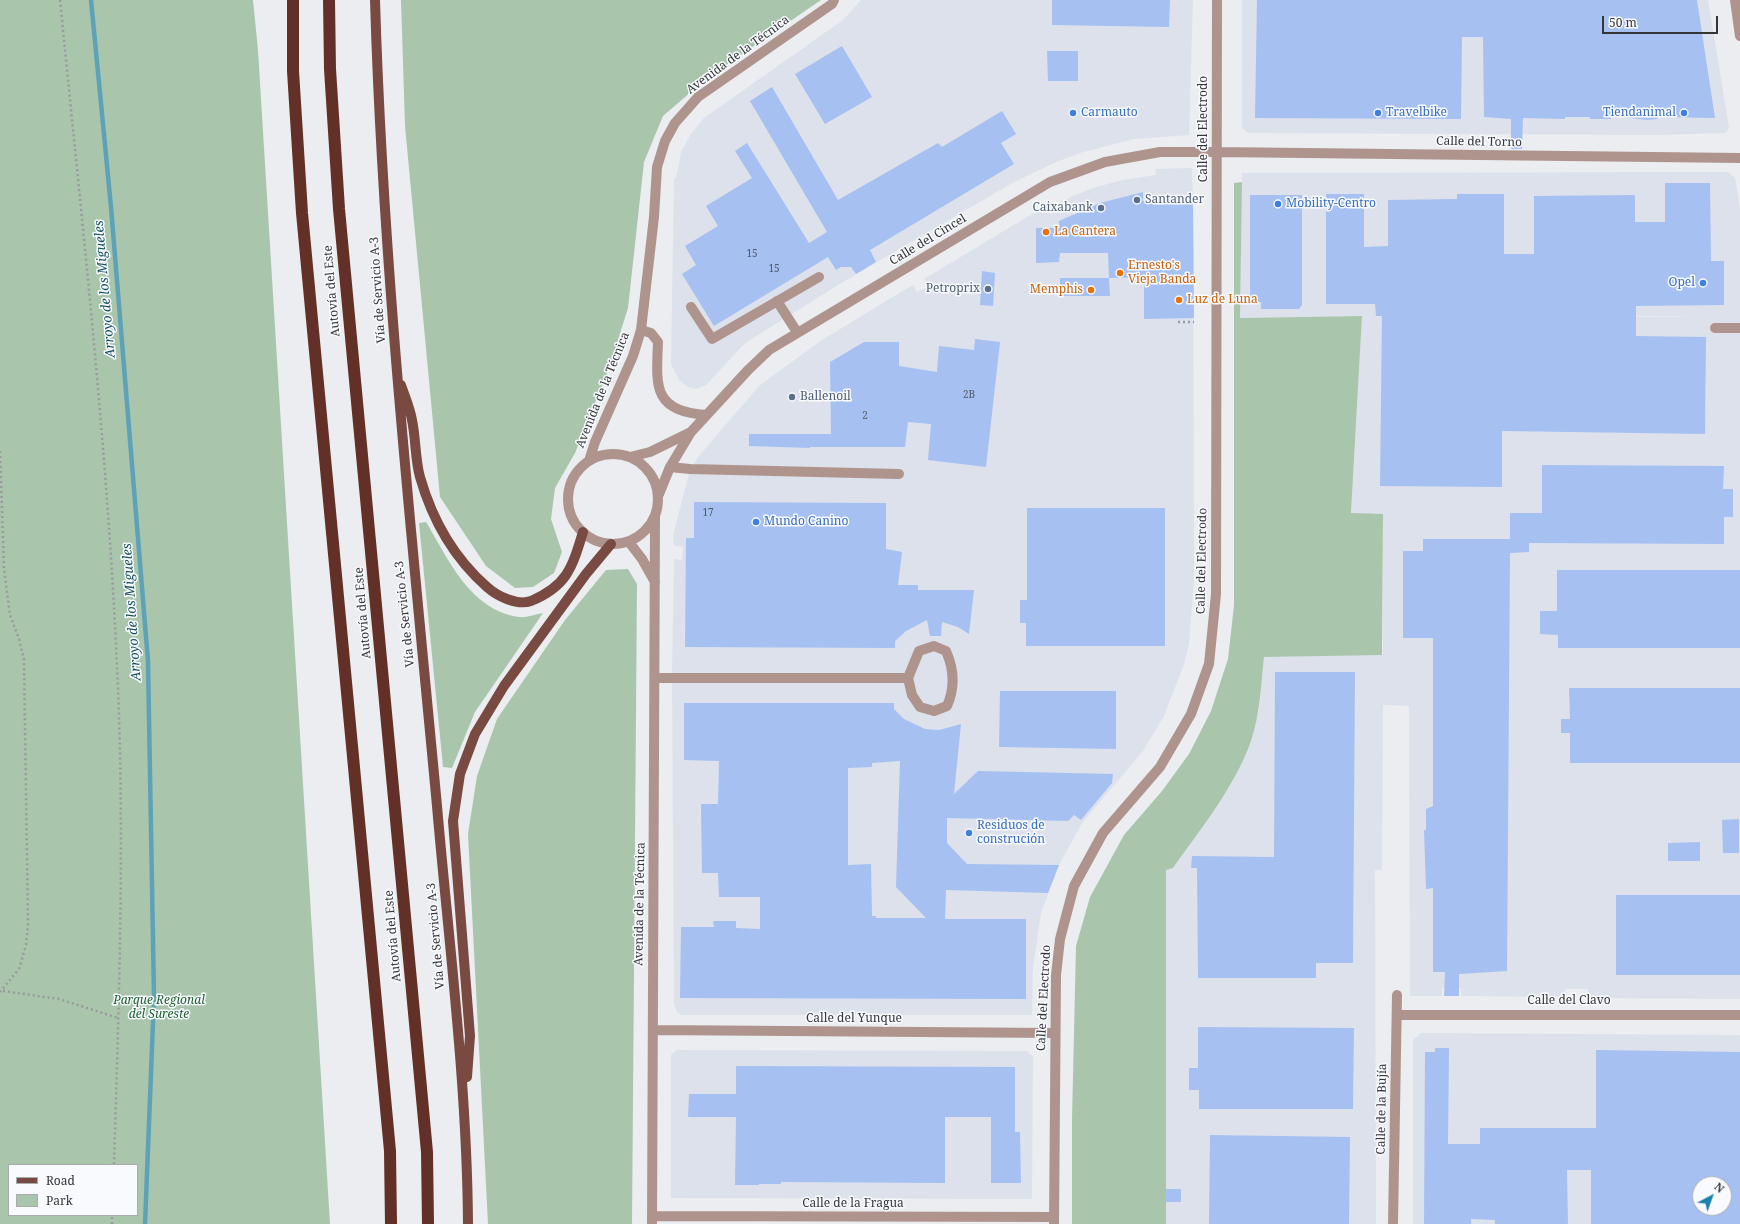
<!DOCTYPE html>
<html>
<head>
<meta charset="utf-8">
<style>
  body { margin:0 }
  #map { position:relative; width:1740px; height:1224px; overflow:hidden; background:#ebedf1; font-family:"Noto Serif",serif }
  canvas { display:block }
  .legend { position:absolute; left:8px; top:1164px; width:130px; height:52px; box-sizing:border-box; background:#f8fafe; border:1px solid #aaabae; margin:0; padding:5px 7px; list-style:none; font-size:12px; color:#343537 }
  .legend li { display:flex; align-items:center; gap:8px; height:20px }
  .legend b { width:20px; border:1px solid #aaabae }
  .north { position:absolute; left:1692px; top:1176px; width:40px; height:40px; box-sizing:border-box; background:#f8fafe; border:1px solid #aaabae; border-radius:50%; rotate:41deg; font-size:11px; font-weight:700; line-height:16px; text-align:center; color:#343537 }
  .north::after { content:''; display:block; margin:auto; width:14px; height:18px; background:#1d82ac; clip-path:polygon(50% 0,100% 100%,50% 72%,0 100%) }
  .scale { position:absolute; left:1602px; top:16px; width:116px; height:18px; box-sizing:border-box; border:2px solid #343537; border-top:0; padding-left:5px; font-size:12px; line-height:14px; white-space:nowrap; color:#343537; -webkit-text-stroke:3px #f8fafe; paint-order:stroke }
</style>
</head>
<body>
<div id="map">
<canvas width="1740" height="1224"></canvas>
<ul class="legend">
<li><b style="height:5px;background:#784a42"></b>Road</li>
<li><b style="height:11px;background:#a9c6ac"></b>Park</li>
</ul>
<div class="north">N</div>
<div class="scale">50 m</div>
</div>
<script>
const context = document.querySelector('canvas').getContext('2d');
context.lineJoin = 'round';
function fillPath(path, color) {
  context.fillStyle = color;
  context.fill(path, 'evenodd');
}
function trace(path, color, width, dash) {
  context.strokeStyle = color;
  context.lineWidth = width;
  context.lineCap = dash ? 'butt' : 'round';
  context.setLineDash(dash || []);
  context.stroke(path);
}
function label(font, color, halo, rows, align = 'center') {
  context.font = font + ' "Noto Serif",serif';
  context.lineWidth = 3;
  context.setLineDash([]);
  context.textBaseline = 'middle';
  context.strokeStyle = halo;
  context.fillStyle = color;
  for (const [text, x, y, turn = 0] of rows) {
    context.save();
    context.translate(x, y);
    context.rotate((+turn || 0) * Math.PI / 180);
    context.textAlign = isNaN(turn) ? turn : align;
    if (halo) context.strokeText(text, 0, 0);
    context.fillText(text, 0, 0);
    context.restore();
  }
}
fillPath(new Path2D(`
  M861,0H1193L1189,135L1134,139L1083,152L1056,162L1014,182L843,282L745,343L706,385L696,389L686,386L679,380L671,364L674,178H676L681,152L691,134L704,118L843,20Z
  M1242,0H1708L1729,128L1725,133L1658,135L1248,133L1242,128Z
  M1192,168L1193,200L1194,528V579L1189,644L1184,664L1164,716L1143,751L1082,823L1059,865L1041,913L1033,968L1032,1015H682L677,1012L674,1004L672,672L674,559L682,560L683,547L674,546L673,535L690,470L698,457L759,386L819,342L896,295L913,285L917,292L928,287L924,279L1027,217L1066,199L1093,188L1122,180L1156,175L1155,169Z
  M1728,172L1735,178L1740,209V999L1588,998V989H1565L1564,997L1461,996V988H1442V996H1410L1409,706L1383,705L1382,870H1375L1376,1224H1166V869L1173,868L1232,783L1251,741L1259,708L1264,657L1383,654V515L1351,514L1362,316L1240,318L1242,173ZM1586,315L1710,317L1396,316Z
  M1421,1033L1740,1035V1224H1413V1040ZM1700,1184H1724V1208H1700Z
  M677,1050L1027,1051L1033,1057L1032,1199L671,1198V1055Z`), '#dce1ec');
fillPath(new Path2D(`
  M0,0H253L258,50L330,1224H0ZM9,1165H137V1215H9Z
  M401,0H821L706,79L663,116L644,162L628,308L608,371L575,453L555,488L551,519L562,552L554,573L533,587L515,588L486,566L440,497L405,126Z
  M1242,182L1240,318L1362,316L1351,513L1383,514L1382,655L1264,657C1261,685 1260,714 1251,741C1234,788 1202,827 1173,868L1166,870V1224H1072V1119L1076,946L1090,897L1124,835L1162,791L1189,754L1211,711L1228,659L1234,605V183Z
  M426,522C449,560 470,610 519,617C526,618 536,614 543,613L475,712L452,768L443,767L419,523Z
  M628,569L637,584L632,1224H488L468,834L477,776L497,719L565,620L606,570Z`), '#a9c6ac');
trace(new Path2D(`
  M91,0L111,207L148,661L154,997L145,1224`), '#5ea2b8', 4.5);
fillPath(new Path2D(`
  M1052,0H1170L1169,27L1052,25Z
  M1257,0H1697L1715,118L1658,117L1657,119L1647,120L1624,117H1611V119H1590V117H1565V119L1523,118L1522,149H1511V119L1484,117L1483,37H1462L1461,119L1255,118Z
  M842,46L872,97L825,124L795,74Z
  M1047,51H1078V81H1048Z
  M772,87L838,200L938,143L942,147L1002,111L1016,134L1001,143L1014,164L870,250L876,262L856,274L851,267H841L836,270L828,257L714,326L682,274L696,265L685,246L718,226L706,206L752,178L735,151L747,143L809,243L827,232L750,101Z
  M1665,183H1710L1711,261H1724V305L1636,306V336L1706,337L1705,434L1502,431V487L1380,486L1382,316H1376L1375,304H1326V194H1364V247L1388,246V200L1457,199V194H1504V254H1534V196L1635,195V222H1665Z
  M1143,192V201L1193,200L1194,318L1144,319V277L1109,278L1108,253H1060L1059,262L1036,263V228H1059V221L1100,203Z
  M1250,195H1302V305L1299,309H1261V302H1250Z
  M982,271L995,273L993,306L980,305Z
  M1060,278H1109L1110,296H1060Z
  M975,339L1000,342L986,467L928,460L931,424L908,422L905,447H810V448L749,446V434H831L830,362L864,342H899V366L937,372L939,346L974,350Z
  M1542,465L1724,466L1723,489H1733V517H1724V544L1529,543V552L1510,553L1507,971L1459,974V996H1444L1445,972H1433V888L1426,889L1424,830H1426V809L1433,806V638H1403V551H1423V539H1510V513H1542Z
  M694,502L886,503V549L902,552L898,585H918V590H974L969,634L958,627L942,622L941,636H930L927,620L906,631L895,641V648L685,647L686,538H694Z
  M1027,508H1165V646H1026V623H1020V600H1027Z
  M1557,570H1740V648H1558V635L1540,634V611H1557Z
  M1275,672H1355L1353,963H1316V978H1198L1197,868H1191L1192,856L1274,857Z
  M1569,688H1740V763H1570V733H1561V719H1570Z
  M1000,691H1116V749L999,747Z
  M684,703H894V709L904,719L925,729L939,730L961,724L954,794L978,771L1113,774L1112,783L1081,820L1074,815L1068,821L947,818V843L967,864L1059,865L1048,893L946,890L945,919H1026V999L680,998L681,927H714L713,921H736V928L760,929V897H719L718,873H702L701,804H718L719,761L684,760ZM900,761L896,887L926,918H876V916H872L871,864L848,865V768L872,767V763Z
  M1739,819V853H1723L1722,820Z
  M1700,842V861H1668V843Z
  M1616,895H1740V975H1616Z
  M1198,1027L1354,1028L1353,1109H1199V1090H1189V1068H1198Z
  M1435,1048H1449L1448,1144H1480V1128H1596V1050L1740,1052V1224H1591V1170H1567L1568,1224H1495V1220L1471,1219V1224H1424L1425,1052H1435ZM1700,1184H1724V1208H1700Z
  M736,1066L1015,1067V1132H1020L1021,1183H991V1117H945V1183L781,1182V1184H759V1185H735L736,1117H688L689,1094H736Z
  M1210,1135L1350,1137L1349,1224H1209Z
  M1166,1189H1181V1202H1166Z`), '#a6c0f2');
trace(new Path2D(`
  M60,0C82,222 107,444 117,666C125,833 119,999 114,1165
  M1178,322H1194
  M0,451L4,569L10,615L19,639L24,660L28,924L26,945L19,969L0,992
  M3,991L59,999L118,1018
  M112,1224V1215`), '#989a9d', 2.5, [2, 3]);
trace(new Path2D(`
  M1735,0L1740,36
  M777,301L797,332
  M691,307L712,339L819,277
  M1715,328H1740
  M641,330L651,333L658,342C656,388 653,411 707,415
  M568 499a45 45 0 1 1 90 0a45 45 0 1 1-90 0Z
  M630,457L650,452L691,432
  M589,461L595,442L633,356L641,330L654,217L657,167L665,141L675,123L698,97L832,4L834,0
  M670,467L690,469L899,474
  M659,494L670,467L691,432L749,369L769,350L1050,182L1105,162L1160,152H1217L1740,158
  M629,542L642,559L655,582
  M934,646L946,651C954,669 955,688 947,706L934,711L920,707L912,695L908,678L919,651Z
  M656,678H908
  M1398,1015H1740
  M653,1030L1055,1033
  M652,1216L1054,1217
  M652,1224L655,517
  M1054,1224L1056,975L1060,939L1074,886L1103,833L1160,767L1191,714L1209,664L1216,594L1217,0
  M1393,1224L1397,995`), '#af948e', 10);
trace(new Path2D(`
  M375,0C383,270 412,537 437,806C449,945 467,1084 468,1224
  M401,385C405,397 410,408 412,420C416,439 415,459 420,477C432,519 454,558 487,587C497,596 517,606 531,601C567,586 572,568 583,532
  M467,1077L470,1036L453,821L460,774L475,734L504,686L586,574L611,544`), '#784a42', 10);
trace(new Path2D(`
  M293,0V71L302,213L390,1151L391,1224
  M329,0L330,69L339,209L427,1152L428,1224`), '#633027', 12);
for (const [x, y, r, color] of [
  [1073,113,4,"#3f7fe0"],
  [1378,113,4,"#3f7fe0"],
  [1684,113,4,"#3f7fe0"],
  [1137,200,4,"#5c6f8a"],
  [1278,204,4,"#3f7fe0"],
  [1101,208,4,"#5c6f8a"],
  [1046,232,4,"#e8710a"],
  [1120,273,4,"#e8710a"],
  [1703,283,4,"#3f7fe0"],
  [988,289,4,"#5c6f8a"],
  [1091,290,4,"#e8710a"],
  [1179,300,4,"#e8710a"],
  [792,397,4,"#5c6f8a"],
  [756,522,4,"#3f7fe0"],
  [969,833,4,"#3f7fe0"]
]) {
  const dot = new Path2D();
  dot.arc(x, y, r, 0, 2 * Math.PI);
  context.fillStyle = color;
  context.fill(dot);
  trace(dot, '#f8fafe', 1.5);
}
label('10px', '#505866', null, [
  ["15",752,254],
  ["15",774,269],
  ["2B",969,395],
  ["2",865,416],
  ["17",708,513]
]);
label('12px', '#343537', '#f8fafe', [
  ["Avenida de la Técnica",738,55,-36],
  ["Calle del Electrodo",1204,129,-90],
  ["Calle del Torno",1479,142,1],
  ["Calle del Cincel",928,240,-31],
  ["Vía de Servicio A-3",378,290,-94],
  ["Autovía del Este",332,291,-95],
  ["Avenida de la Técnica",603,390,-68],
  ["Calle del Electrodo",1202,561,-89],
  ["Autovía del Este",363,613,-95],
  ["Vía de Servicio A-3",405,614,-96],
  ["Avenida de la Técnica",640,904,-89],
  ["Autovía del Este",393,936,-95],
  ["Vía de Servicio A-3",436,936,-95],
  ["Calle del Electrodo",1044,998,-87],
  ["Calle del Clavo",1569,1001],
  ["Calle del Yunque",854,1019],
  ["Calle de la Bujía",1382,1109,-89],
  ["Calle de la Fragua",853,1204]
]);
label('12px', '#366cbe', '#f8fafe', [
  ["Carmauto",1081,113],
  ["Travelbike",1386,113],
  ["Tiendanimal",1676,113,"right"],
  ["Mobility-Centro",1286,204],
  ["Opel",1695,283,"right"],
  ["Mundo Canino",764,522],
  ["Residuos de",977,826],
  ["construción",977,840]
], 'left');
label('12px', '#4e5e75', '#f8fafe', [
  ["Santander",1145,200],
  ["Caixabank",1093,208,"right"],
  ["Petroprix",980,289,"right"],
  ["Ballenoil",800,397]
], 'left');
label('12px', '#c56008', '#f8fafe', [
  ["La Cantera",1054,232],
  ["Ernesto's",1128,266],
  ["Vieja Banda",1128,280],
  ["Memphis",1083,290,"right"],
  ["Luz de Luna",1187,300]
], 'left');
label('italic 12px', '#1a5e2b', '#f8fafe', [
  ["Parque Regional",159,1001],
  ["del Sureste",159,1015]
]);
label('italic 13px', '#144e5f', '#f8fafe', [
  ["Arroyo de los Migueles",105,289,-95],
  ["Arroyo de los Migueles",132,612,-94]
]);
</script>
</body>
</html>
